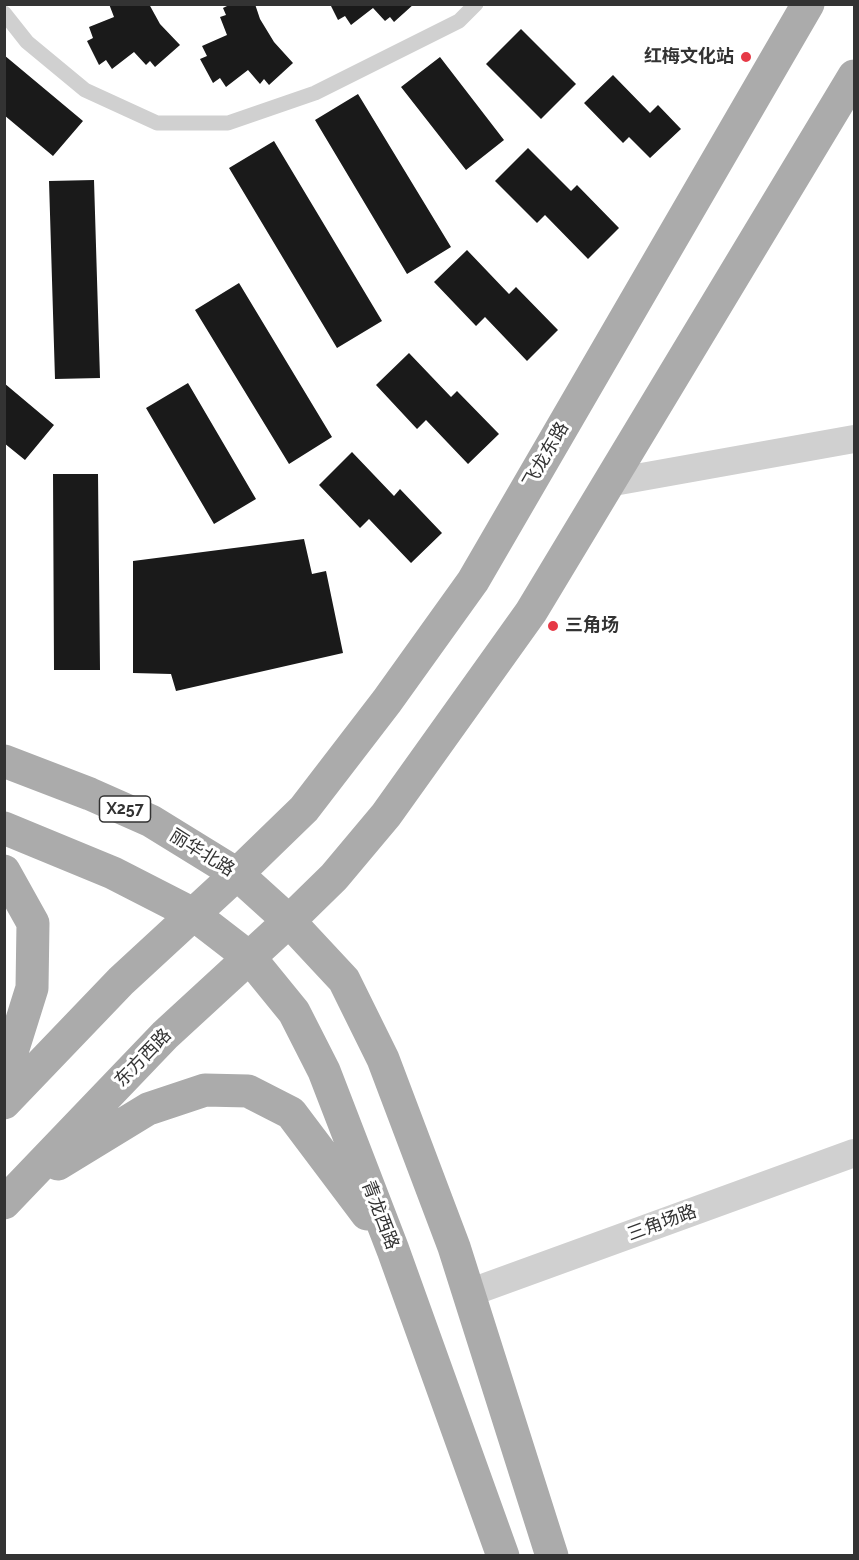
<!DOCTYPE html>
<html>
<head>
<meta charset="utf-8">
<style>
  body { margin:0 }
  #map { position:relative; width:859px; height:1560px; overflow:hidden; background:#fff; font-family:Raleway,sans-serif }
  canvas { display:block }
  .frame { position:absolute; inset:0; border:6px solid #333; pointer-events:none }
</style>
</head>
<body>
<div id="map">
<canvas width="859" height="1560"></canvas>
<div class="frame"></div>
</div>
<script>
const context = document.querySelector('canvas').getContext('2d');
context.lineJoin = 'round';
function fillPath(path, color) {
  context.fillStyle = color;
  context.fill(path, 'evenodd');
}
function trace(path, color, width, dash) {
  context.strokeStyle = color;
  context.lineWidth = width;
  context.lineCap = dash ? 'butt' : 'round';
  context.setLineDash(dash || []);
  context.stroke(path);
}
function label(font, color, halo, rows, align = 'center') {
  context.font = font + ' Raleway,"Noto Sans SC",sans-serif';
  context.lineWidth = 6;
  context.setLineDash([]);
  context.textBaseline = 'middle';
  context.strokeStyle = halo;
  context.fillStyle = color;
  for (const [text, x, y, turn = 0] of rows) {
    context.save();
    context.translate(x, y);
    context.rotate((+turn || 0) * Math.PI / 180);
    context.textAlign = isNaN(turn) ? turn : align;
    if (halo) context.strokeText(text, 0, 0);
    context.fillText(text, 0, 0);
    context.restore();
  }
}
fillPath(new Path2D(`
  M109,4H149L160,24L180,45L155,67L150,61L146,65L134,52L112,69L106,60L99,65L87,41L93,38L89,27L114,17Z
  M231,4H255L260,19L274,42L293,63L269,85L264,79L260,84L248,70L226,87L220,78L213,83L200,59L207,56L202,46L227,35L220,17L226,15L223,8Z
  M330,4H414L394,22L390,17L385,21L373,8L351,25L345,16L338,20Z
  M521,29L576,84L541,119L486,64Z
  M4,55L83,121L53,156L4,115Z
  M440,57L504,140L466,170L401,87Z
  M613,75L650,113L658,105L681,129L650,158L629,137L623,143L584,103Z
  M358,94L451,247L407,274L315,120Z
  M274,141L382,321L337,348L229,168Z
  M528,148L571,191L577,185L619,228L588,259L545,215L537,223L495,181Z
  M94,180L100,378L55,379L49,181Z
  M467,250L509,294L516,287L558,330L527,361L485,317L476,326L434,282Z
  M239,283L332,437L289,464L195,310Z
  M409,353L451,397L457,391L499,434L468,464L426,420L417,429L376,385Z
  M4,383L54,425L25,460L4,443Z
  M188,383L256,499L214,524L146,408Z
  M352,452L394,496L400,489L442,533L411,563L369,519L360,528L319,485Z
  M53,474H98L100,670H54Z
  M304,539L312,574L326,571L343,653L176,691L171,674L133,673V561Z`), '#1a1a1a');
trace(new Path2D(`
  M4,13L27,42L85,90L157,123H228L315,93L459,21L476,4`), '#d0d0d0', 15);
trace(new Path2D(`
  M608,483L854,439
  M469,1293L854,1153`), '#d0d0d0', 28);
trace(new Path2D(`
  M4,761L90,794L151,821L237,874L289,921L344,980L383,1059L454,1247L552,1556
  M4,828L113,873L193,914L250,958L294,1012L324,1071L393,1250L503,1556
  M4,871L33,923L32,988L11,1055L4,1068
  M4,1103L121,981L237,874L304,809L387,701L473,581L808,4
  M58,1164L148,1109L205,1090L248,1091L291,1113L367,1214
  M4,1203L165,1035L289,921L334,877L386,815L531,612L854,76`), '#ababab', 33);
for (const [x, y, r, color] of [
  [746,57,6,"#e63946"],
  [553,626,6,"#e63946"]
]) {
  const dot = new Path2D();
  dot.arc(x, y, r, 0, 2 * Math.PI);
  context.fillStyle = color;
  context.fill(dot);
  trace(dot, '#fff', 2);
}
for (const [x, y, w] of [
  [125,809,51]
]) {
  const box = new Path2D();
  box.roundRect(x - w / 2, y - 13, w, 26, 4.5);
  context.fillStyle = '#fff';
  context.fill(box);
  trace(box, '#333', 1.5);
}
label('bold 16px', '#333', null, [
  ["X257",125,809]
]);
label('bold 18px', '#333', '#fff', [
  ["红梅文化站",734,57],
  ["三角场",565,626,"left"]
], 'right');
label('18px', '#333', '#fff', [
  ["飞龙东路",546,455,-60],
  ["丽华北路",202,853,32],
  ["东方西路",143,1058,-46],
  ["青龙西路",380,1215,69],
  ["三角场路",662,1223,-20]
]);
</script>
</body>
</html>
